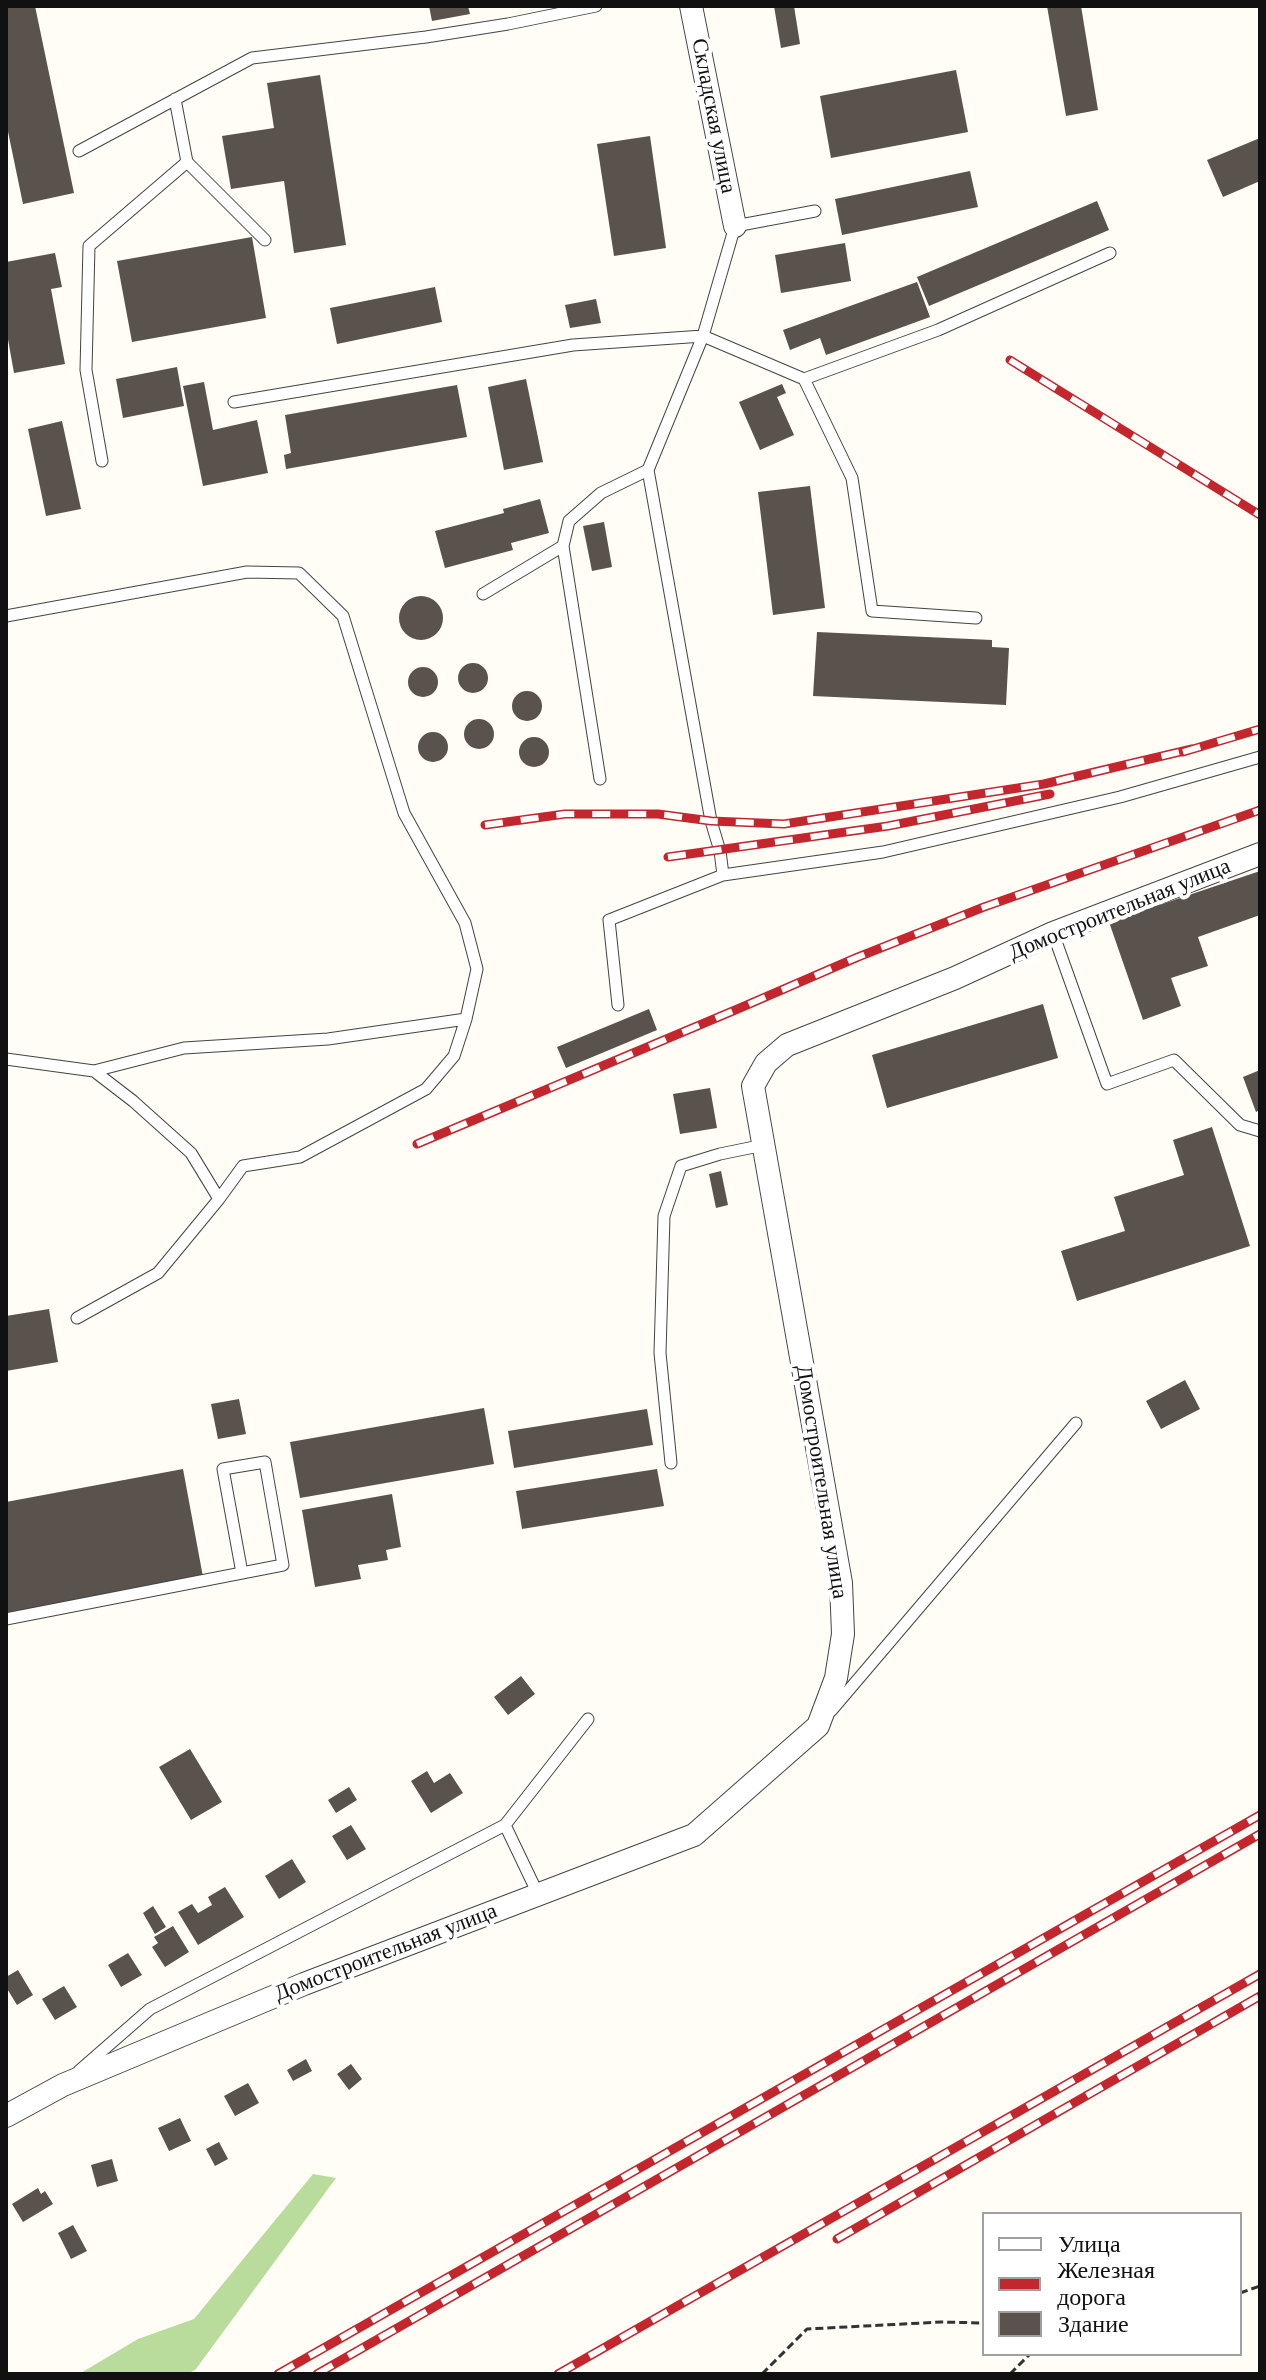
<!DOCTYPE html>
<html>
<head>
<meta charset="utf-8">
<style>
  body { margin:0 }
  #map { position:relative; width:1266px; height:2380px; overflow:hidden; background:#fffdf5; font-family:Georgia,serif }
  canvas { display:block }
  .frame { position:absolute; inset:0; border:8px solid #111; pointer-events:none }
  .legend { position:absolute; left:982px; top:2212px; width:260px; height:144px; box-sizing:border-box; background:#fff; border:2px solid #a0a0a0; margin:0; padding:10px 14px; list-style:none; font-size:24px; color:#111 }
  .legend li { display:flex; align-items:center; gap:16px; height:40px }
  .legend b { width:40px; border:2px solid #a0a0a0 }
</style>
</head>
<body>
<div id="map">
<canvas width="1266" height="2380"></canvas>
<div class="frame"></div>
<ul class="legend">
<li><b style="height:10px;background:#fff"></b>Улица</li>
<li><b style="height:10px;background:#c4262e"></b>Железная дорога</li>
<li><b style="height:22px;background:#5a524d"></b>Здание</li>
</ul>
</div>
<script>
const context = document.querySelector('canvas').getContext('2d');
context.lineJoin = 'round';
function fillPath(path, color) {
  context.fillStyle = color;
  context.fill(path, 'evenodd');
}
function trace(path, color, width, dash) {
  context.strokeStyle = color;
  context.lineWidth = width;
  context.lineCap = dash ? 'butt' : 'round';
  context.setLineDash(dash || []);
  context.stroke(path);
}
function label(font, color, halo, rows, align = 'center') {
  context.font = font + ' Georgia,serif';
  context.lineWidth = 8;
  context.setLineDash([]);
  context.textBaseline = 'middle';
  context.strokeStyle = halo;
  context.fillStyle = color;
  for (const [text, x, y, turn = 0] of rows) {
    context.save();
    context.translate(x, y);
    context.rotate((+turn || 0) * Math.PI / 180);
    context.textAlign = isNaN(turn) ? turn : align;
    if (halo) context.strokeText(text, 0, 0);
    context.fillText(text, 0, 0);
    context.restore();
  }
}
fillPath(new Path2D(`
  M313,2174L336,2178L196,2369L188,2374H79L138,2339L194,2319Z`), '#b9dc9c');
fillPath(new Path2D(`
  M6,6H35L74,193L23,204L6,122Z
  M429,6H468L470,14L432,21Z
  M774,6H794L800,44L781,48Z
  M1047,6H1081L1098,110L1066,116Z
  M956,70L968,132L831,158L820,96Z
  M320,75L346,245L294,253L284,181L231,189L222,136L274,128L267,83Z
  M650,136L666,248L614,256L597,144Z
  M1260,138V181L1223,197L1207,160Z
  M970,171L978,207L842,235L835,199Z
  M1097,201L1109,230L929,306L917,277Z
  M252,237L266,318L132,342L117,261Z
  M845,243L851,281L781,293L775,255Z
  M55,253L62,287L51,289L65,364L14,373L6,328V262Z
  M917,282L930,317L826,355L820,338L790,350L783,330Z
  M435,287L442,322L337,344L330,308Z
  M596,299L601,323L570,328L565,305Z
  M177,367L184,406L123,418L116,379Z
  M526,379L543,462L504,470L488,387Z
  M204,382L213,430L257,420L268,473L203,486L183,386Z
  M782,384L786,393L777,397L794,435L760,450L739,402Z
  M457,385L467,437L286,469L284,455L291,453L285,415Z
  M62,421L81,509L46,516L28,429Z
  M810,486L825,608L773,615L758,492Z
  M540,499L549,533L511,543L513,550L445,568L435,531L504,513L503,509Z
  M604,522L612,567L592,571L583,526Z
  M399 618a22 22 0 1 1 44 0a22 22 0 1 1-44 0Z
  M817,632L992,640V647L1009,648L1006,705L813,696Z
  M458 678a15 15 0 1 1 30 0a15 15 0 1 1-30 0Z
  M408 682a15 15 0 1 1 30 0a15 15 0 1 1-30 0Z
  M512 706a15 15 0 1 1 30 0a15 15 0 1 1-30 0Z
  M464 734a15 15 0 1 1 30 0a15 15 0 1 1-30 0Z
  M418 747a15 15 0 1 1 30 0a15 15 0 1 1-30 0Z
  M519 752a15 15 0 1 1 30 0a15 15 0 1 1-30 0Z
  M1260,871V915L1198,937L1208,966L1171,978L1181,1006L1143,1020L1109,922Z
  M1043,1004L1058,1058L887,1108L872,1055Z
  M649,1009L657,1030L566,1068L557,1047Z
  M1260,1070V1110L1256,1112L1243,1077Z
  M710,1088L717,1128L680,1134L673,1094Z
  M1212,1127L1250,1246L1077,1301L1061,1251L1125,1231L1114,1197L1184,1175L1173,1140Z
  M721,1171L728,1205L716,1208L709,1174Z
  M49,1309L58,1362L6,1371V1316Z
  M1185,1380L1200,1409L1161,1429L1146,1401Z
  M239,1399L246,1434L218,1439L211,1404Z
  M484,1408L494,1464L300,1498L290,1442Z
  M647,1409L653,1445L514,1468L508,1431Z
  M183,1469L203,1577L6,1614V1502Z
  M657,1469L664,1506L522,1529L516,1491Z
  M392,1494L401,1547L386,1550L388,1560L358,1565L361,1579L315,1587L302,1510Z
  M521,1676L535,1694L508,1715L494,1697Z
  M190,1749L222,1802L191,1820L159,1767Z
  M427,1771L434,1783L450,1773L463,1793L431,1813L411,1781Z
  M349,1787L357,1800L336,1813L328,1800Z
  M351,1825L366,1849L347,1860L332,1836Z
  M292,1859L306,1882L279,1899L265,1876Z
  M225,1887L244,1917L198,1945L178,1912L192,1904L198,1913L212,1905L208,1897Z
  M153,1906L166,1927L155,1934L143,1913Z
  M173,1926L189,1952L165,1967L152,1947L158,1943L154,1937Z
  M128,1953L142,1975L121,1987L108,1965Z
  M18,1970L33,1995L17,2005L6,1987V1977Z
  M64,1986L77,2007L55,2020L42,1999Z
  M306,2059L312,2071L293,2081L287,2070Z
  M351,2064L362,2079L349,2090L337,2074Z
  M248,2083L259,2103L235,2116L224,2096Z
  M180,2118L191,2141L169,2151L158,2128Z
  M219,2142L228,2159L215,2166L206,2149Z
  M112,2159L118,2181L97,2187L91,2165Z
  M38,2188L41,2194L45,2191L53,2204L23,2222L12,2204Z
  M73,2225L87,2251L71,2259L58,2233Z`), '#5a524d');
const lane = new Path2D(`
  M175,99L187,162L265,240
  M79,151L252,58L426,37L508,24L596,6
  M804,379L852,478L872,611L976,618
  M234,402L573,345L703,336L804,379L938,330L1110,253
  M102,461L86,370L89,246L187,162
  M483,594L563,546
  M6,616L247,572L299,573L343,616L404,813L465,923L477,969L466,1019L454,1056L426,1089L300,1157L243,1166L219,1199L158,1273L77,1318
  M600,779L563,546L569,521L601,493L648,470
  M723,875L720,851L711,821L648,470L703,336L735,226L815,211
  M1053,933L1107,1084L1174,1060L1240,1125L1260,1131
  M618,1005L609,920L723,875L883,852L1120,797L1260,757
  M6,1059L94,1071L184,1048L328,1039L466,1019
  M94,1071L133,1101L191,1153L219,1199
  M671,1463L660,1353L664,1216L681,1166L720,1154L764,1145
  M6,1619L283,1565L265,1462L223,1469L242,1573
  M831,1711L1076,1423
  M505,1825L588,1719
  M79,2071L150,2009L505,1825L538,1894`);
const street = new Path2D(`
  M691,6L735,226
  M6,2116L63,2085L304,1984L694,1835L818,1726L836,1678L843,1634L841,1583L753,1086L766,1063L787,1045L955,978L1053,933L1260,854`);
trace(lane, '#444', 13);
trace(street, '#444', 24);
trace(new Path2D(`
  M1240,2293L1260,2286
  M762,2374L807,2329L941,2322L984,2323
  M1010,2374L1030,2354`), '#333', 3, [8, 4]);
trace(lane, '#fff', 11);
trace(street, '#fff', 22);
const rail = new Path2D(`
  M1010,360L1260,515
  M1183,752L1260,729
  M485,825L565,814H658L711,821L784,824L1044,784L1192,749
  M668,857L888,826L1050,794
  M417,1144L740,1008L858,957L984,907L1260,810
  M837,2239L1260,1996
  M278,2374L1260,1815
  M317,2374L1260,1834
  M558,2374L1260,1974`);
trace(rail, '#c4262e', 9);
trace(rail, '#fff', 6, [18]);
label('22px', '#111', '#fff', [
  ["Складская улица",713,116,79],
  ["Домостроительная улица",1120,910,-22],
  ["Домостроительная улица",821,1482,81],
  ["Домостроительная улица",386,1953,-21]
]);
</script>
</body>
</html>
